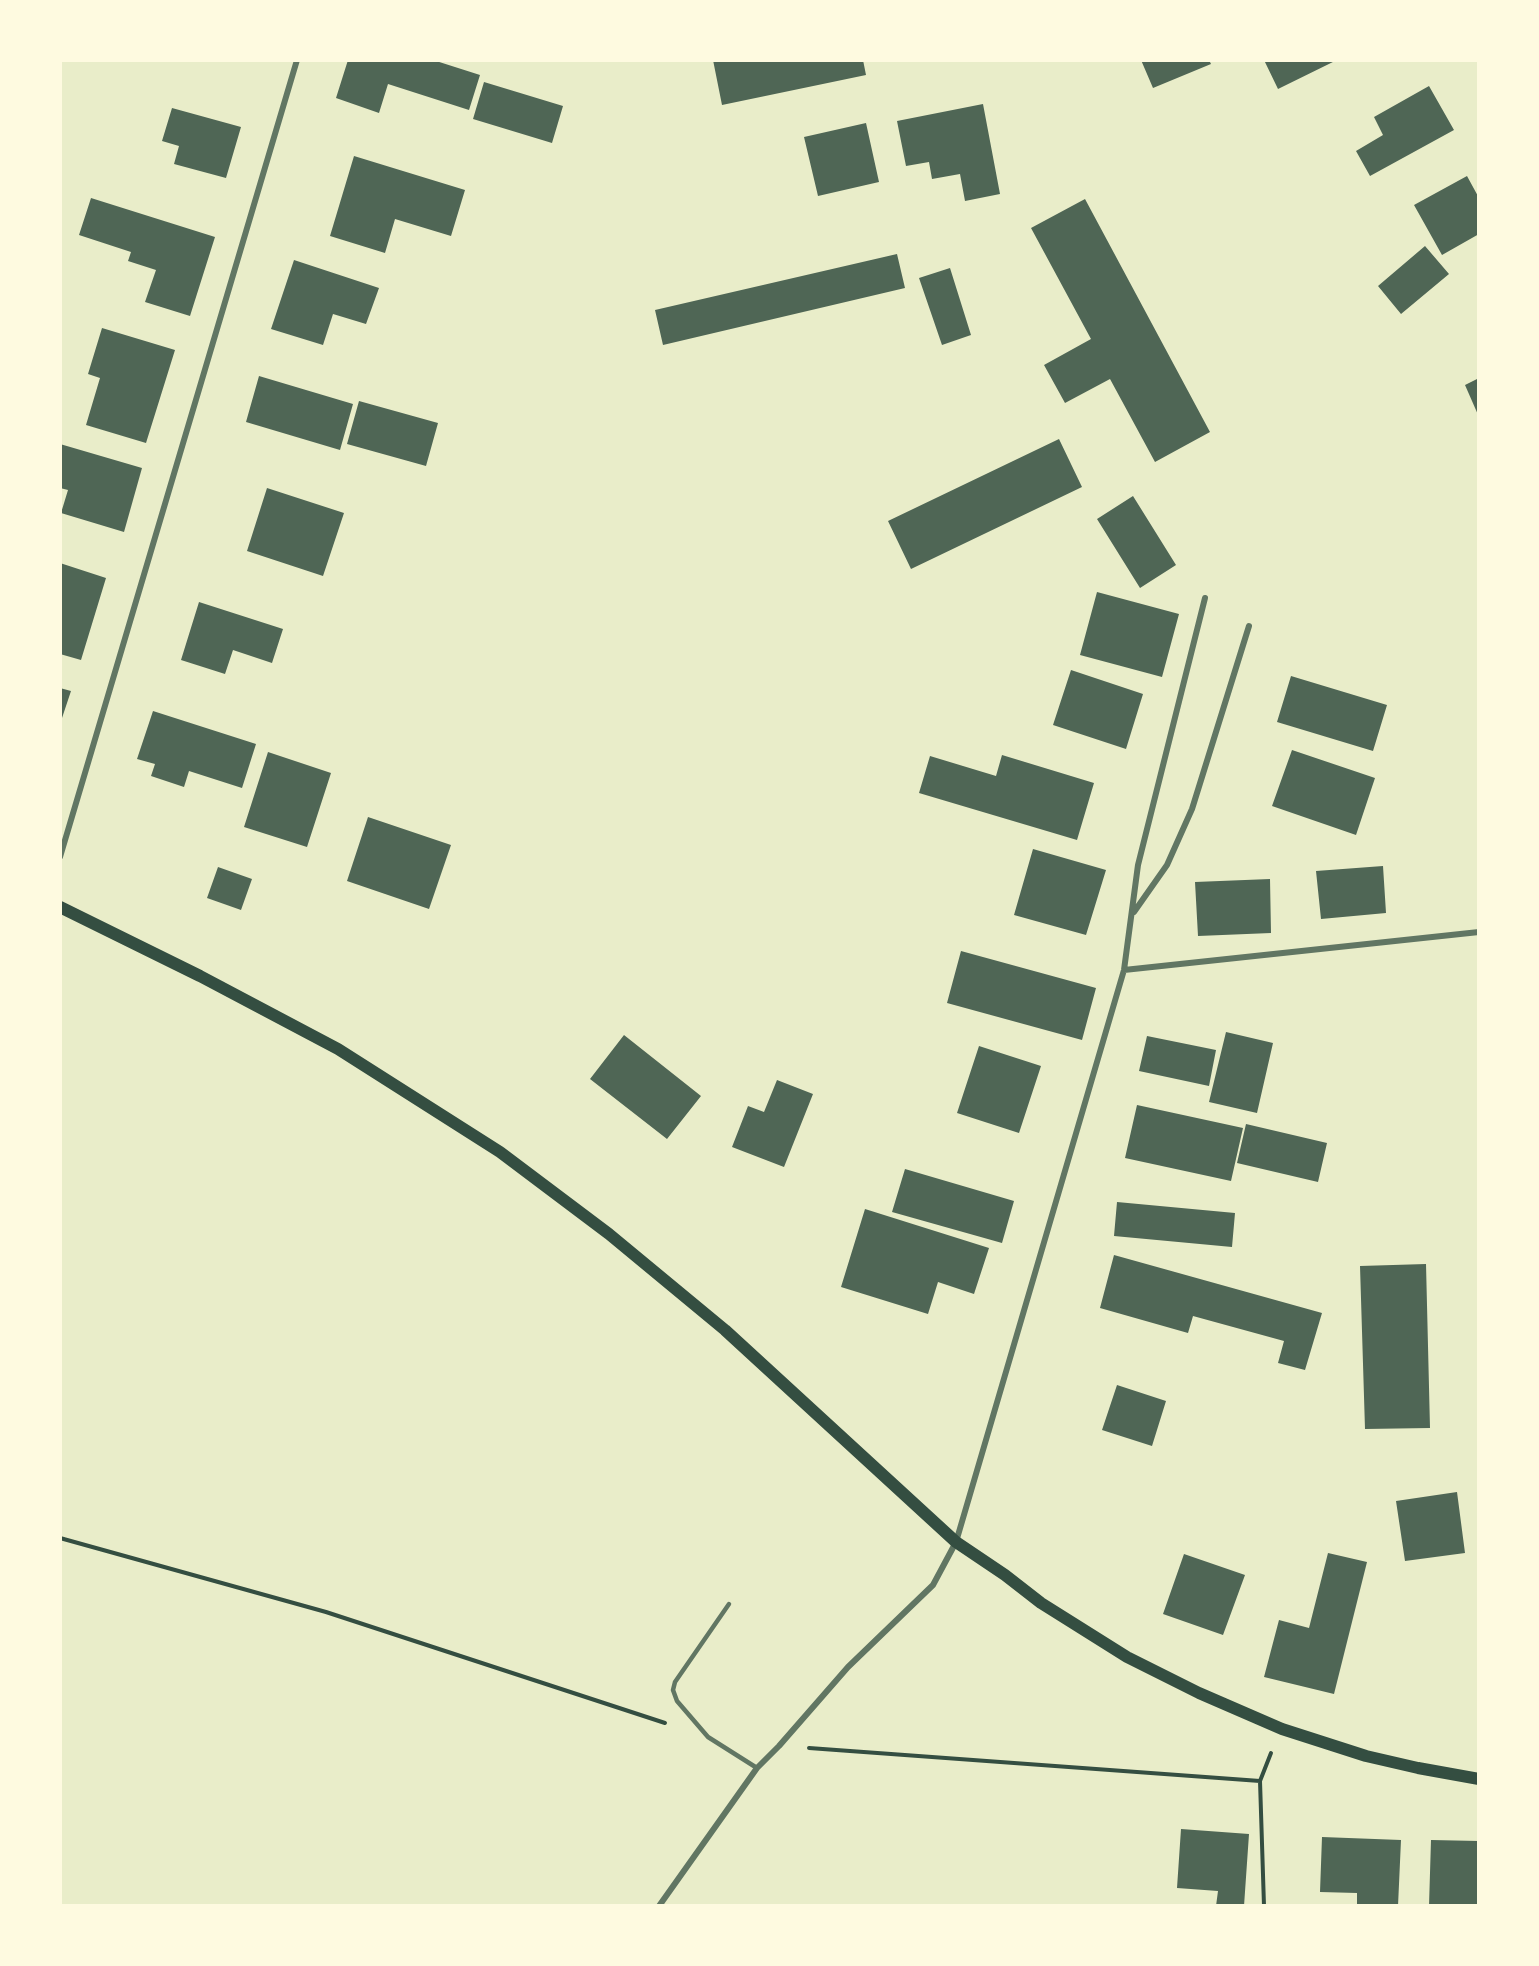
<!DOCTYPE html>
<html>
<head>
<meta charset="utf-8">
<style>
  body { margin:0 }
  #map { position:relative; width:1539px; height:1966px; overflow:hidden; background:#e9edc9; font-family:Barlow,sans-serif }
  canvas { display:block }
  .frame { position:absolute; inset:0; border:62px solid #fefae0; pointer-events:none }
</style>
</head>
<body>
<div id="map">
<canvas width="1539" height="1966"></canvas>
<div class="frame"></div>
</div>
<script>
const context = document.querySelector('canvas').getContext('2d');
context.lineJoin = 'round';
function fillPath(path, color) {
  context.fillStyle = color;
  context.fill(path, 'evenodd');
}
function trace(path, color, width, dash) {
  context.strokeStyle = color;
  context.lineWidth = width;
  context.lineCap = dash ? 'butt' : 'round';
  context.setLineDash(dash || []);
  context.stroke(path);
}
fillPath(new Path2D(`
  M348,60H433L480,75L469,110L388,84L379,113L336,98Z
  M713,60H863L866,75L722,105Z
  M1141,60H1209L1211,64L1153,88Z
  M1264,60H1337L1278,89Z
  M484,82L563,106L552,143L473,119Z
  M1429,86L1454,130L1370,176L1356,151L1383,135L1374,117Z
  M983,104L1000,194L965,201L960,174L932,179L929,162L906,166L897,121Z
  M172,108L241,127L226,178L174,164L179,146L162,141Z
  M866,123L879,182L818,196L804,137Z
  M354,156L465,190L451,236L395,219L385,253L330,236Z
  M1467,176L1479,198V234L1442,255L1414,205Z
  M91,198L215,237L190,316L145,302L156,270L128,261L131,252L79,235Z
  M1085,199L1210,432L1155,462L1110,379L1065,403L1044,365L1091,339L1031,228Z
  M1425,246L1449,274L1401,314L1378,286Z
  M897,254L905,288L663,345L655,310Z
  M294,260L379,288L366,324L333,314L323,345L271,329Z
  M950,268L971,335L942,345L919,278Z
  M102,328L175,350L146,443L86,425L100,378L88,374Z
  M259,376L353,404L340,450L246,422Z
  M1479,378V417L1465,385Z
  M359,401L438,423L426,466L347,444Z
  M1059,439L1082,487L911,569L888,521Z
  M60,444L142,468L124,532L61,513L68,490L60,488Z
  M267,488L344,513L323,576L247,551Z
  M1133,496L1176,565L1140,588L1097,519Z
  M60,563L106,578L81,660L60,654Z
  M1097,592L1179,614L1162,677L1080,655Z
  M199,602L283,629L272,663L233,650L225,674L181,660Z
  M1071,670L1143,694L1126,749L1053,725Z
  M1291,676L1387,705L1373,751L1277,722Z
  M60,688L71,691L60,724Z
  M153,711L256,744L242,788L189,771L184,787L151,776L155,764L137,759Z
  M1292,750L1375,778L1356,835L1272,806Z
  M268,752L331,773L307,847L244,827Z
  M1002,755L1094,783L1077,840L919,793L930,756L996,776Z
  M368,817L451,845L429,909L347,881Z
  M1033,849L1106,870L1086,935L1014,915Z
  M1383,866L1386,913L1321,919L1316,871Z
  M218,867L252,879L241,910L207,898Z
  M1270,879L1271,933L1198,936L1195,882Z
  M961,951L1096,988L1082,1040L947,1003Z
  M1226,1032L1273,1043L1257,1113L1209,1102Z
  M624,1035L701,1096L667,1139L590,1079Z
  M1147,1036L1216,1050L1209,1086L1139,1071Z
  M979,1046L1041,1066L1019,1133L957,1113Z
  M777,1080L813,1094L784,1167L732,1147L748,1106L764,1112Z
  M1137,1105L1243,1128L1231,1181L1125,1158Z
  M1246,1124L1327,1143L1318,1182L1237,1163Z
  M905,1169L1014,1201L1002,1243L892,1212Z
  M1117,1202L1235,1213L1232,1247L1114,1236Z
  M865,1209L989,1248L974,1294L938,1282L928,1314L841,1287Z
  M1114,1255L1322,1313L1305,1370L1278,1363L1284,1341L1193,1316L1188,1333L1100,1308Z
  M1426,1264L1430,1428L1365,1429L1360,1266Z
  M1117,1385L1166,1401L1152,1446L1102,1430Z
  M1457,1492L1465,1553L1405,1561L1396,1501Z
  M1328,1553L1367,1562L1334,1694L1264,1677L1279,1620L1309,1628Z
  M1184,1554L1245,1575L1223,1635L1163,1614Z
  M1181,1829L1249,1834L1244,1906H1216L1218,1891L1177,1888Z
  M1322,1837L1401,1840L1398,1906H1357V1893L1320,1892Z
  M1431,1840L1479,1841V1906H1429Z`), '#4f6655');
trace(new Path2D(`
  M60,1538L326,1612L665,1723
  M809,1748L1260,1781
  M1264,1906L1260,1781L1271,1753`), '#344e41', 4);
trace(new Path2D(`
  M729,1604L675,1682L673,1690L677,1701L708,1737L757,1768`), '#617663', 4.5);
trace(new Path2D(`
  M60,857L297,60
  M1134,912L1167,865L1192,809L1249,626
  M1124,970L1479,932
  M659,1906L757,1768L779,1746L848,1667L933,1585L956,1542L1124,970L1138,865L1205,598`), '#617663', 6);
trace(new Path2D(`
  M60,907L200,976L338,1049L500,1152L609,1234L725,1330L956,1542L1005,1575L1041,1603L1127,1657L1199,1693L1282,1729L1366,1756L1418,1768L1479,1779`), '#344e41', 12);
</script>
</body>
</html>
